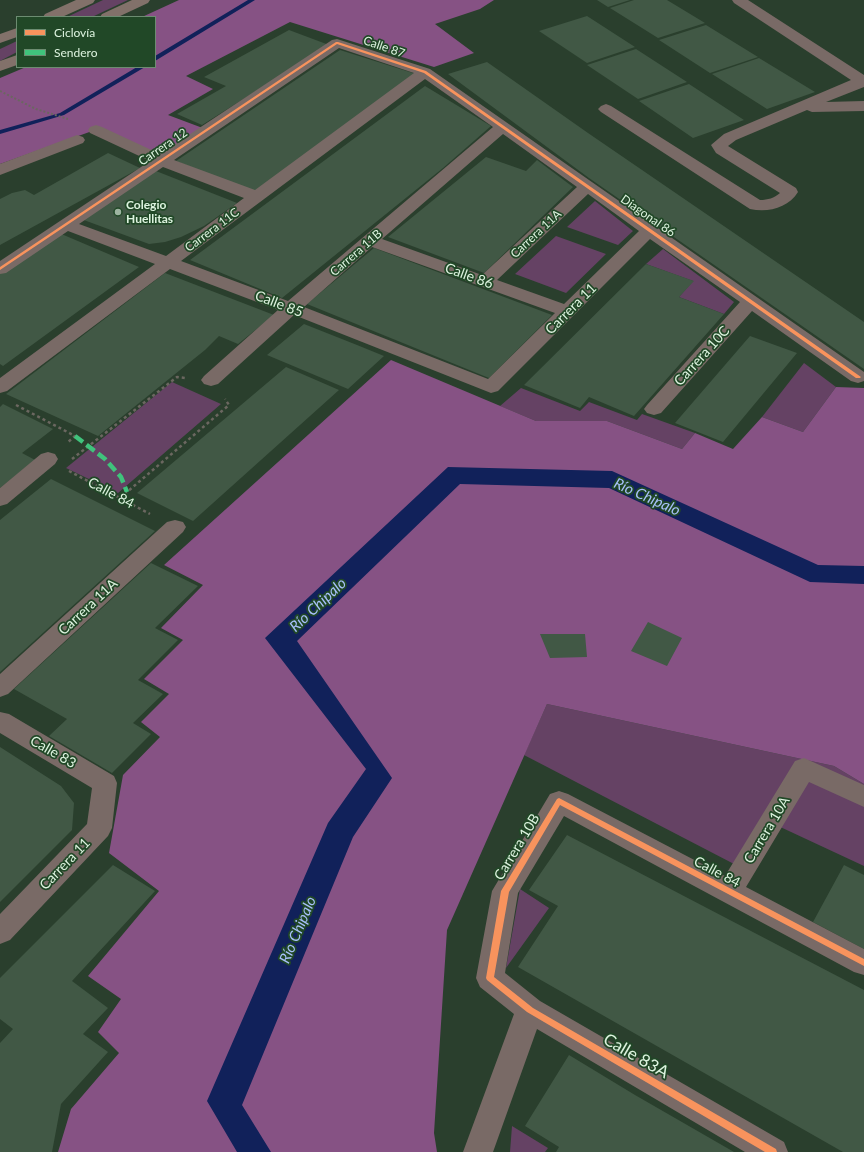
<!DOCTYPE html>
<html>
<head>
<meta charset="utf-8">
<style>
  body { margin:0 }
  #map { position:relative; width:864px; height:1152px; overflow:hidden; background:#2a3f2d; font-family:Lato,sans-serif }
  canvas { display:block }
  .legend { position:absolute; left:16px; top:16px; width:140px; height:52px; box-sizing:border-box; background:#214827; border:1px solid #6c8c71; margin:0; padding:5px 7px; list-style:none; font-size:12px; color:#ddf3df }
  .legend li { display:flex; align-items:center; gap:8px; height:20px }
  .legend b { width:20px; border:1px solid #6c8c71 }
</style>
</head>
<body>
<div id="map">
<canvas width="864" height="1152"></canvas>
<ul class="legend">
<li><b style="height:5px;background:#f8935d"></b>Ciclovía</li>
<li><b style="height:5px;background:#40c37c"></b>Sendero</li>
</ul>
</div>
<script>
const context = document.querySelector('canvas').getContext('2d');
context.lineJoin = 'round';
function fillPath(path, color) {
  context.fillStyle = color;
  context.fill(path, 'evenodd');
}
function trace(path, color, width, dash) {
  context.strokeStyle = color;
  context.lineWidth = width;
  context.lineCap = dash ? 'butt' : 'round';
  context.setLineDash(dash || []);
  context.stroke(path);
}
function label(font, color, halo, rows, align = 'center') {
  context.font = font + ' Lato,sans-serif';
  context.lineWidth = 3.5;
  context.setLineDash([]);
  context.textBaseline = 'middle';
  context.strokeStyle = halo;
  context.fillStyle = color;
  for (const [text, x, y, turn = 0] of rows) {
    context.save();
    context.translate(x, y);
    context.rotate((+turn || 0) * Math.PI / 180);
    context.textAlign = isNaN(turn) ? turn : align;
    if (halo) context.strokeText(text, 0, 0);
    context.fillText(text, 0, 0);
    context.restore();
  }
}
fillPath(new Path2D(`
  M103,0H128L92,17H67Z
  M17,41V52L0,61V49Z
  M595,201L633,231L618,245L567,227Z
  M556,236L606,254L566,293L515,274Z
  M663,249L734,302L724,314L679,297L693,281L646,264Z
  M804,363L836,387L803,432L762,417Z
  M172,382L221,404L118,493L66,468Z
  M521,388L580,411L589,402L637,420L642,414L695,433L682,449L607,421H536L500,406Z
  M547,704L834,766L864,784V866L761,818L734,864L524,755Z
  M520,889L549,908L506,968Z
  M512,1126L548,1148L545,1152H510Z`), '#654264');
fillPath(new Path2D(`
  M179,0H494L480,9L435,24L474,53L434,67L290,22L186,76L213,89L168,115L208,130L162,161L95,130L0,164V78L26,67H155V17H142Z
  M391,360L536,421H607L682,449L695,433L733,449L762,417L803,432L836,387L864,388V784L834,766L547,704L447,930L434,1133L437,1152H58L71,1109L119,1053L98,1032L121,999L88,976L159,891L109,853L123,775L160,737L141,722L169,694L144,679L183,640L161,628L203,585L164,565Z`), '#865284');
fillPath(new Path2D(`
  M448,467L612,471L818,565L864,566V584L810,582L609,488L460,484L297,641L392,778L353,837L242,1105L271,1152H237L207,1101L328,823L366,769L265,638Z`), '#11215a');
fillPath(new Path2D(`
  M248,0H255L155,61V56Z
  M137,67H145L64,115L0,134V130L60,113Z`), '#11215a');
fillPath(new Path2D(`
  M597,0H630L608,7Z
  M634,0H667L705,23L658,38L610,8Z
  M587,16L635,47L587,63L539,31Z
  M706,25L758,57L710,73L659,40Z
  M289,30L329,45L202,125L177,114L226,86L204,77Z
  M636,49L687,82L638,99L587,65Z
  M340,50L416,74L254,192L176,161Z
  M759,58L815,92L767,109L712,74Z
  M487,62L588,133L864,322V369L589,178L448,74Z
  M689,84L744,120L693,138L639,101Z
  M425,86L491,126L443,168L282,298L190,260Z
  M108,153L140,168L0,245V199L12,193L25,190L34,195Z
  M486,157L526,171L537,160L573,187L484,273L388,237Z
  M156,171L237,203L204,226L181,237L165,242L149,244L81,219Z
  M59,233L139,267L3,366L0,364V273Z
  M374,248L552,315L489,378L307,304Z
  M646,264L694,281L679,297L724,314L634,416L589,397L580,408L524,385Z
  M165,273L274,315L238,344L219,336L205,350L98,436L6,394Z
  M304,324L357,345L384,356L348,389L267,355Z
  M750,336L797,353L723,442L675,423Z
  M286,367L339,390L193,521L137,493Z
  M3,404L53,429L22,453L35,460L0,488V407Z
  M51,479L155,531L0,672V520Z
  M151,563L198,586L155,628L178,640L138,680L163,694L133,723L151,734L112,773L49,736L67,719L14,689Z
  M648,622L682,638L667,666L631,651Z
  M540,634H585L587,657L550,658Z
  M0,747L61,786L74,803L72,830L0,902Z
  M567,835L864,990V1152H843L518,967L558,906L529,890Z
  M113,865L155,891L72,981L108,1008L83,1034L108,1052L61,1104L52,1152H0V1043L13,1029L0,1019V978Z
  M844,865L864,875V949L813,922Z
  M569,1055L635,1095L734,1152H556L559,1147L525,1126Z`), '#415845');
trace(new Path2D(`
  M0,91L36,109L68,119`), '#6b6760', 2, [2, 2]);
trace(new Path2D(`
  M16,405L75,436L67,443
  M72,459L177,377L185,378
  M69,471L150,514
  M120,498L229,405L225,399`), '#6b6760', 2.5, [3, 3]);
fillPath(new Path2D(`
  M732,0H748L864,75V87L826,102L864,101V111L812,112L807,110L736,140L728,146L796,188L798,192C788,208 768,213 750,209L601,112L598,109L601,106L606,104L611,106L760,200C768,200 774,198 780,193L716,153L711,145L724,134L851,80L734,3Z
  M337,39L430,69L864,372V381L858,383L851,381L752,311L661,413L654,415L647,413L644,409L647,405L740,302L650,239L498,391L491,393L294,315L218,384L211,386L204,384L201,380L204,376L278,310L170,269L7,391L0,393V378L155,264L68,231L6,273L0,274V261L150,161L90,133L88,130L90,127L96,125L102,127L160,154L332,40ZM339,48L414,73L255,190L174,160ZM425,79L493,127L288,301L181,261ZM503,134L577,187L482,275L382,239ZM163,167L244,198L166,256L79,224ZM588,194L639,231L564,304L497,280ZM372,247L555,313L488,379L304,307Z
  M77,135L83,137L85,140L83,143L0,175V164Z
  M48,452L55,454L58,459L55,464L7,504L0,506V488L41,454Z
  M175,520L183,522L186,527L183,532L8,694L0,697V674L167,522Z
  M0,712L9,714L114,776L117,783L112,828L108,836L10,940L0,944V914L87,824L92,788L0,733Z
  M804,758L864,785V807L809,782L746,887L864,949V975L854,972L564,816L518,893L505,973L540,1001L784,1142L788,1152H745L537,1029L493,1152H463L514,1014L480,987L476,978L492,891L550,794L559,791L568,794L725,876L795,761Z`), '#796a66');
fillPath(new Path2D(`
  M76,0H95L93,3L62,17H43L45,14Z
  M132,0H150L148,3L118,17H100L102,14Z
  M17,28V37L0,43V34Z
  M17,55V65L0,71V61Z`), '#82716a');
trace(new Path2D(`
  M75,436L105,459L121,477L127,492`), '#40c37c', 4.5, [10, 4.5]);
fillPath(new Path2D(`
  M336,42H338L426,71L861,377L860,378H856L424,73L337,44L0,270V267Z
  M559,798L864,959V966L560,805L509,892L494,977L533,1008L776,1149L777,1152H765L527,1012L487,980L486,978L501,891L557,799Z`), '#f8935d');
for (const [x, y, r, color] of [
  [118,212,4,"#9eb4a1"]
]) {
  const dot = new Path2D();
  dot.arc(x, y, r, 0, 2 * Math.PI);
  context.fillStyle = color;
  context.fill(dot);
  trace(dot, '#214827', 1.5);
}
label('12px', '#ddf3df', '#214827', [
  ["Calle 87",384,47,19],
  ["Carrera 12",163,147,-34],
  ["Diagonal 86",648,216,35],
  ["Carrera 11C",212,230,-37],
  ["Carrera 11A",536,234,-43],
  ["Carrera 11B",356,253,-41]
]);
label('bold 12px', '#ddf3df', '#214827', [
  ["Colegio",126,205],
  ["Huellitas",126,219]
], 'left');
label('14px', '#ddf3df', '#214827', [
  ["Calle 86",469,276,20],
  ["Calle 85",279,304,21],
  ["Carrera 11",571,309,-45],
  ["Carrera 10C",702,356,-48],
  ["Calle 84",111,493,28],
  ["Carrera 11A",88,607,-43],
  ["Calle 83",53,752,30],
  ["Carrera 10A",767,830,-59],
  ["Carrera 10B",517,847,-59],
  ["Carrera 11",65,864,-46],
  ["Calle 84",717,872,28]
]);
label('italic 15px', '#a8c0fb', '#214827', [
  ["Río Chipalo",647,497,24],
  ["Río Chipalo",318,605,-43],
  ["Río Chipalo",298,930,-67]
]);
label('17px', '#ddf3df', '#214827', [
  ["Calle 83A",636,1056,30]
]);
</script>
</body>
</html>
